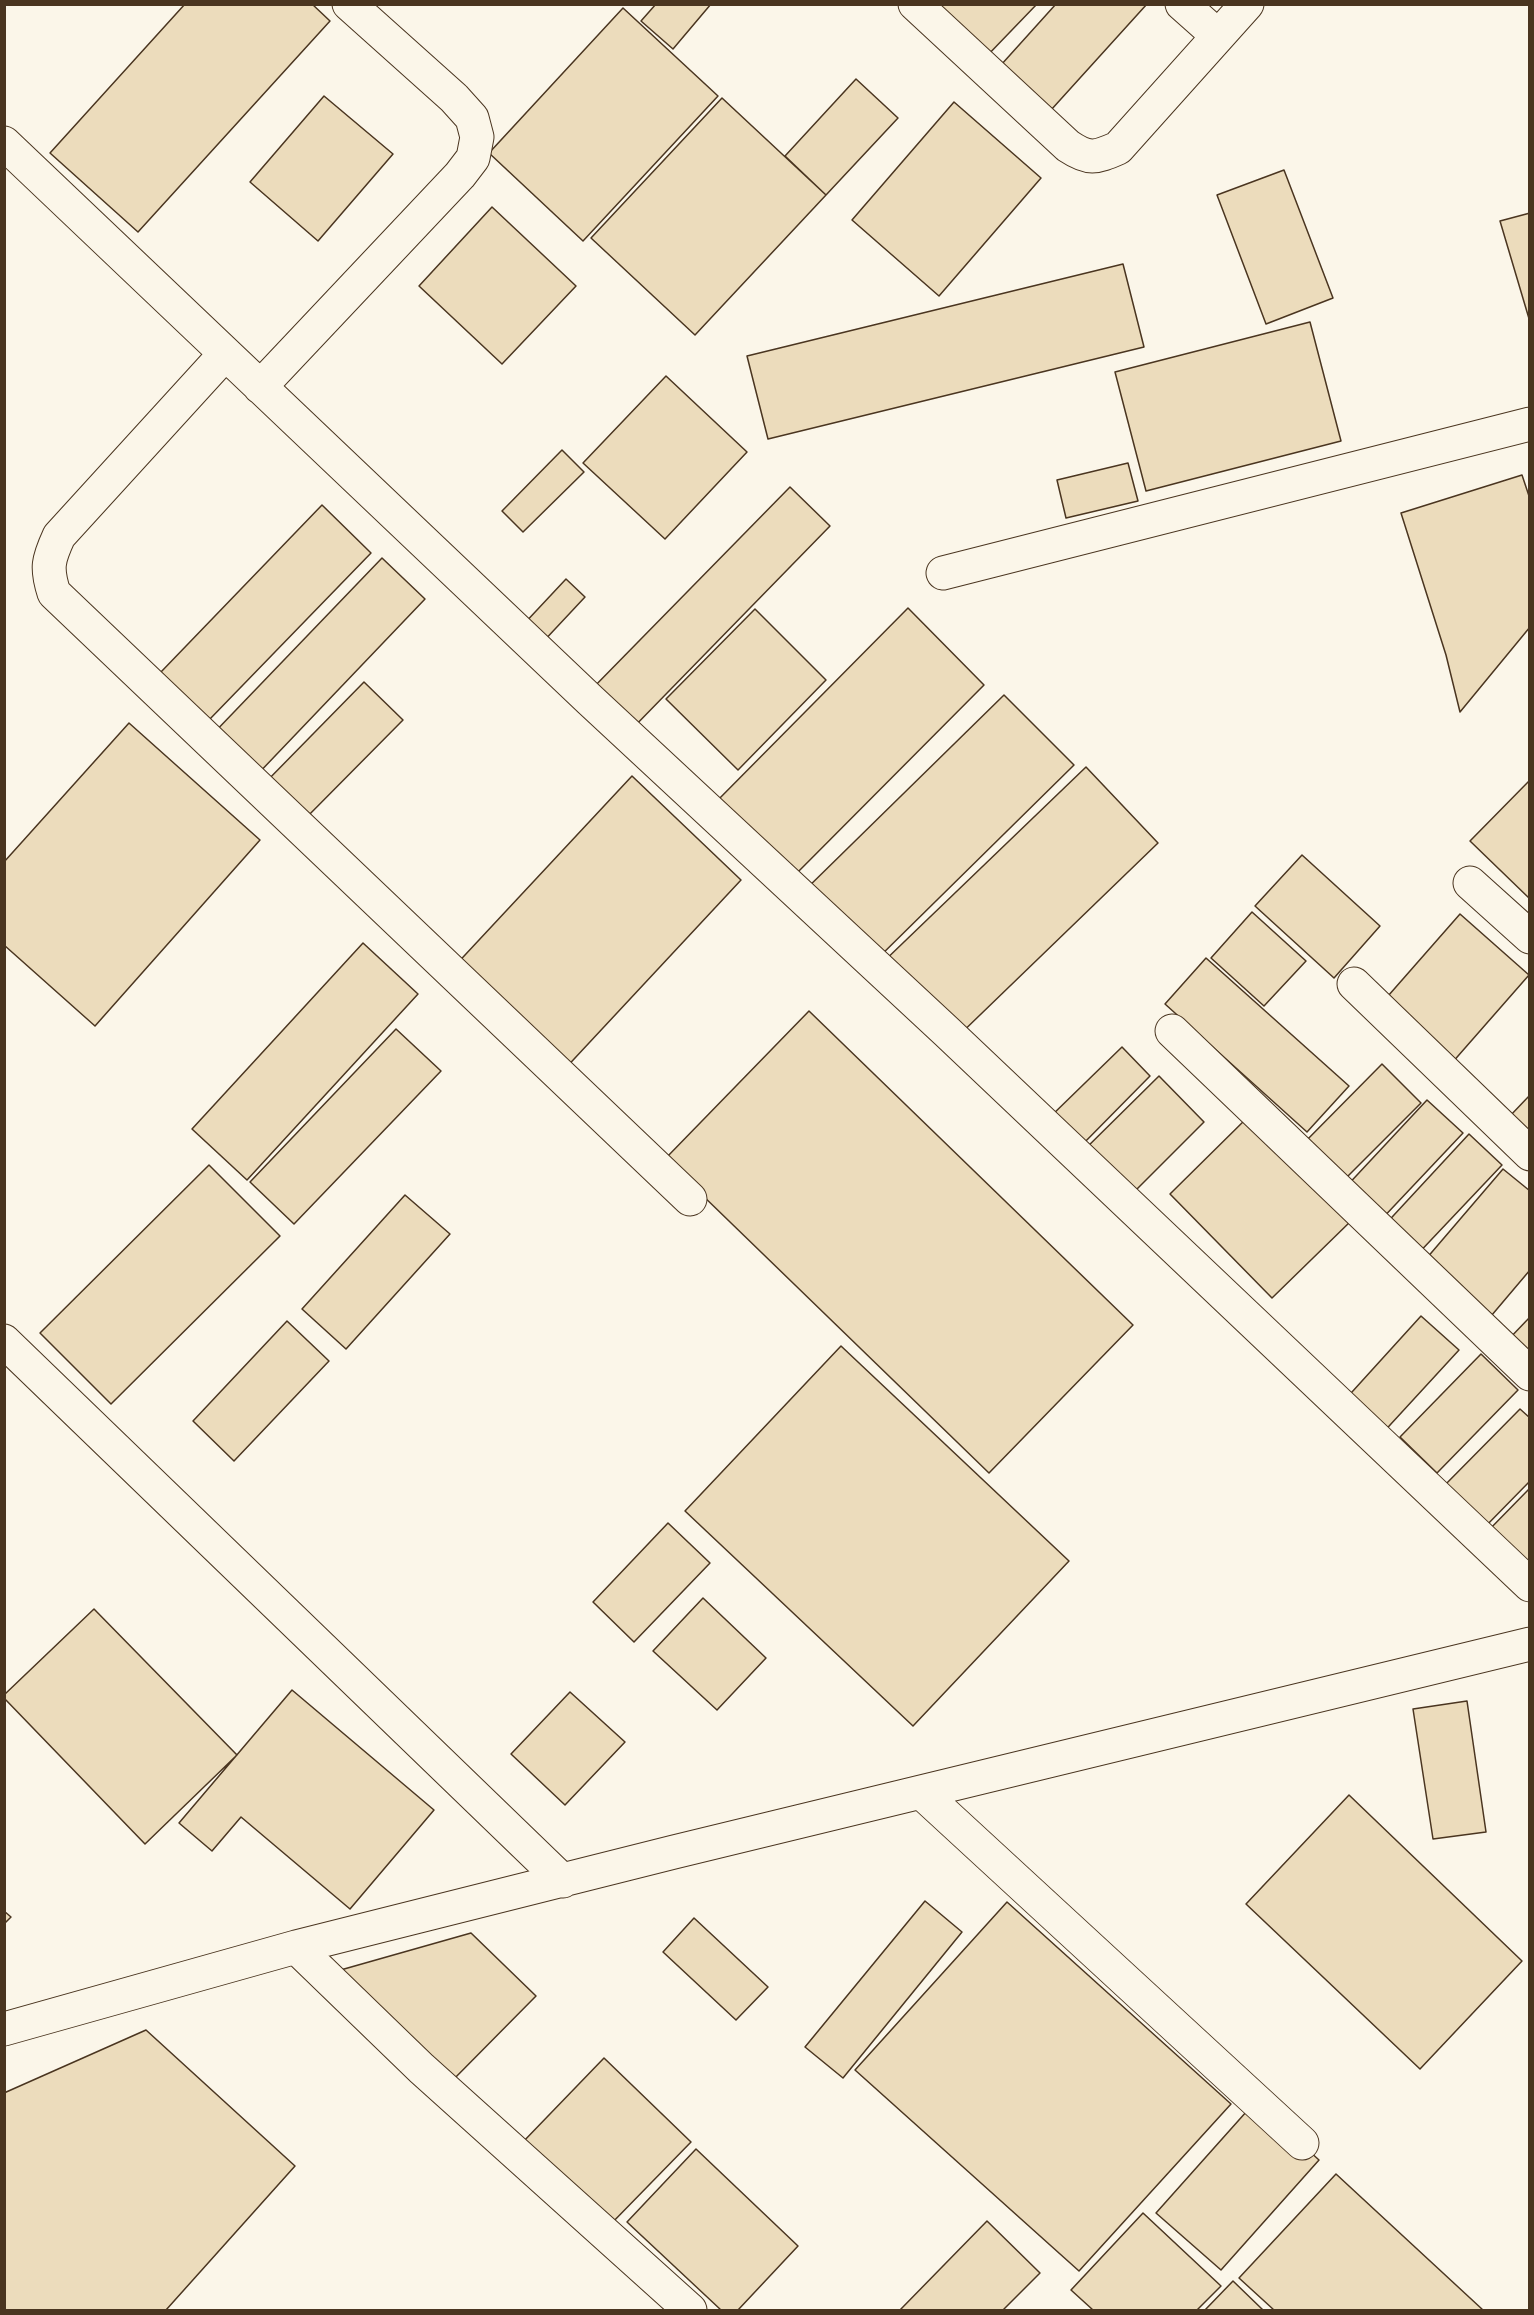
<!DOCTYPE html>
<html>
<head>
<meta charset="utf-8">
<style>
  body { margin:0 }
  #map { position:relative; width:1534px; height:2315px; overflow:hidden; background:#fbf6e9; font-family:Arial,sans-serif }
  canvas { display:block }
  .frame { position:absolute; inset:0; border:6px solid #4a3520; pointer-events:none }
</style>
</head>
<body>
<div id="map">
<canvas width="1534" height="2315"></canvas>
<div class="frame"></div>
</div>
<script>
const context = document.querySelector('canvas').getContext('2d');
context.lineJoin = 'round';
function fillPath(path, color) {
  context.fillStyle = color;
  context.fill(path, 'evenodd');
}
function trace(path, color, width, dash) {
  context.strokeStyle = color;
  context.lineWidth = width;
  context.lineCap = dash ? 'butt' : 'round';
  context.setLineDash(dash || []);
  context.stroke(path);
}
const building = new Path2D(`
  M185,4H312L330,21L138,232L50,153Z
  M656,4H711L673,49L641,21Z
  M928,4H1037L984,59Z
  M1056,4H1147L1051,110L1001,65Z
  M623,8L718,96L583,241L489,153Z
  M856,79L898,118L826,195L785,156Z
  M324,96L393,154L318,241L250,182Z
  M722,98L826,195L695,335L591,238Z
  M954,102L1041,178L939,296L852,220Z
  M1284,170L1333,298L1266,324L1217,195Z
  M492,207L576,286L502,364L419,286Z
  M1530,213V322L1500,221Z
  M1123,264L1144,347L768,439L747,356Z
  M1310,322L1341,441L1146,491L1115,372Z
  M666,376L747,452L665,539L583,463Z
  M562,450L584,472L523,532L502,511Z
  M1128,463L1138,501L1066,518L1057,480Z
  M1522,475L1530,499V627L1460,712L1446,655L1401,513Z
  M790,487L830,526L628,733L588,693Z
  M322,505L371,553L209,720L160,673Z
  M382,558L425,599L254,778L210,737Z
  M566,579L585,597L541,644L522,626Z
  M908,608L984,685L788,882L712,806Z
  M755,609L826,680L738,770L666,699Z
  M364,682L403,720L299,825L261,787Z
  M1004,695L1074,765L869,967L799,896Z
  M129,723L260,840L95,1026L4,945V862Z
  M1086,767L1158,843L951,1043L878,967Z
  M632,776L741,880L561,1073L451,970Z
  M1530,780V899L1470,841Z
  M1302,855L1380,926L1334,978L1255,906Z
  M1252,912L1306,961L1264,1006L1211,958Z
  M1460,914L1529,975L1451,1064L1381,1004Z
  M363,943L418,994L247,1180L192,1129Z
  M1206,958L1349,1086L1307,1132L1165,1004Z
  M809,1011L1133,1325L989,1473L665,1159Z
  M396,1029L441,1071L294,1224L250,1182Z
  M1122,1047L1150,1076L1078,1149L1048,1119Z
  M1382,1064L1421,1103L1337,1187L1298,1149Z
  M1159,1076L1204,1122L1122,1204L1076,1158Z
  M1530,1095V1136L1509,1117Z
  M1427,1100L1463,1133L1378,1223L1343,1190Z
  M1251,1114L1353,1219L1272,1298L1170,1194Z
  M1469,1134L1502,1165L1413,1259L1381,1229Z
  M209,1165L280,1236L111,1404L40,1333Z
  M1503,1169L1530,1191V1270L1486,1322L1420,1266Z
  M405,1195L450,1234L346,1349L302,1309Z
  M1421,1316L1459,1350L1379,1437L1342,1403Z
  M1530,1317V1365L1506,1342Z
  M287,1321L329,1361L234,1461L193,1421Z
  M841,1346L1069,1561L913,1726L685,1511Z
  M1481,1354L1518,1390L1437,1473L1400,1437Z
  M1520,1409L1530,1418V1481L1481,1531L1440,1490Z
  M1530,1488V1566L1484,1535Z
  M668,1523L710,1563L634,1642L593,1602Z
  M703,1598L766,1658L717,1710L653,1651Z
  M94,1609L237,1755L145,1844L4,1698V1695Z
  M292,1690L434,1810L350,1909L241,1817L212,1851L179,1823Z
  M570,1692L625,1742L565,1805L511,1754Z
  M1467,1701L1486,1832L1433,1839L1413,1709Z
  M1349,1795L1522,1961L1420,2069L1246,1904Z
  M925,1901L962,1932L843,2078L805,2047Z
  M1007,1902L1231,2104L1079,2271L855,2070Z
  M4,1911L11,1917L4,1924Z
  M694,1918L768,1987L736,2020L663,1952Z
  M471,1933L536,1996L447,2086L330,1973Z
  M146,2030L295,2166L166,2310H4V2093Z
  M604,2058L691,2142L607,2228L521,2144Z
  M1255,2102L1319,2160L1221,2270L1156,2213Z
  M696,2149L798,2246L738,2310H721L627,2222Z
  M1336,2174L1483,2310H1274L1239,2278Z
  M1143,2213L1221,2286L1197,2310H1093L1071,2290Z
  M987,2221L1040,2273L1003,2310H900Z
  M1233,2281L1263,2310H1205Z`);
fillPath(building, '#ecdcbc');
trace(building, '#4a3520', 1.5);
const minor = new Path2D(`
  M915,4L1068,146C1089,160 1095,158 1118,148L1247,4
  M1182,4L1218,36
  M4,143L590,700L947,1032L1530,1585
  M225,354L59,536C48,560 46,568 54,593L690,1199
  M260,387L460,175L473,158L477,137L472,118L454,98L349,4
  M943,573L1530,424
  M1470,883L1530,937
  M1354,984L1530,1154
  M1172,1031L1530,1374
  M4,1341L563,1881
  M922,1793L1302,2143
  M296,1947L421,2068L690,2310
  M4,2029L296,1947L674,1852L1530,1644`);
trace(minor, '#4a3520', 35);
trace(minor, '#fbf6e9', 33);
</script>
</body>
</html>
